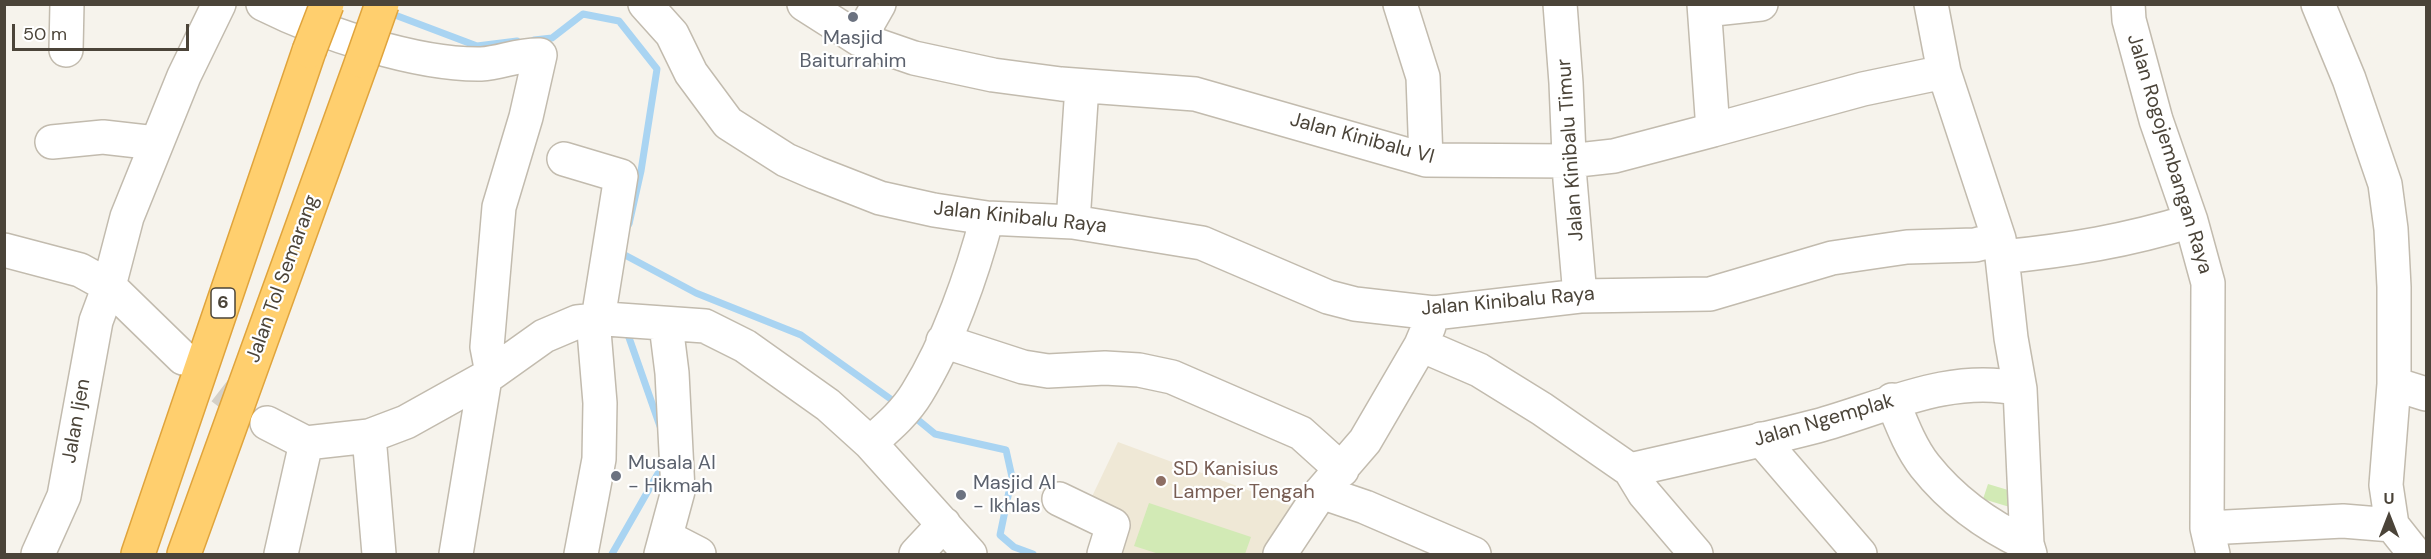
<!DOCTYPE html>
<html>
<head>
<meta charset="utf-8">
<style>
  body { margin:0 }
  #map { position:relative; width:2431px; height:559px; overflow:hidden; background:#f6f3ec; font-family:"DM Sans",sans-serif }
  canvas { display:block }
  .frame { position:absolute; inset:0; border:6px solid #4b4439; pointer-events:none }
  .north { position:absolute; left:2359px; top:487px; width:60px; height:60px; -webkit-text-stroke:4px #fff; paint-order:stroke; rotate:0deg; font-size:16px; font-weight:700; line-height:24px; text-align:center; color:#4b4439 }
  .north::after { content:''; display:block; margin:auto; width:21px; height:27px; background:#4b4439; clip-path:polygon(50% 0,100% 100%,50% 72%,0 100%) }
  .scale { position:absolute; left:12px; top:24px; width:177px; height:27px; box-sizing:border-box; border:3px solid #4b4439; border-top:0; padding-left:8px; font-size:18px; line-height:21px; white-space:nowrap; color:#4b4439; -webkit-text-stroke:4px #fff; paint-order:stroke }
</style>
</head>
<body>
<div id="map">
<canvas width="2431" height="559"></canvas>
<div class="frame"></div>
<div class="north">U</div>
<div class="scale">50 m</div>
</div>
<script>
const context = document.querySelector('canvas').getContext('2d');
context.lineJoin = 'round';
function fillPath(path, color) {
  context.fillStyle = color;
  context.fill(path, 'evenodd');
}
function trace(path, color, width, dash) {
  context.strokeStyle = color;
  context.lineWidth = width;
  context.lineCap = dash ? 'butt' : 'round';
  context.setLineDash(dash || []);
  context.stroke(path);
}
function label(font, color, halo, rows, align = 'center') {
  context.font = font + ' "DM Sans",sans-serif';
  context.lineWidth = 4.5;
  context.setLineDash([]);
  context.textBaseline = 'middle';
  context.strokeStyle = halo;
  context.fillStyle = color;
  for (const [text, x, y, turn = 0] of rows) {
    context.save();
    context.translate(x, y);
    context.rotate((+turn || 0) * Math.PI / 180);
    context.textAlign = isNaN(turn) ? turn : align;
    if (halo) context.strokeText(text, 0, 0);
    context.fillText(text, 0, 0);
    context.restore();
  }
}
fillPath(new Path2D(`
  M1118,442L1299,509L1276,554H1116L1087,507Z`), '#efe8d6');
fillPath(new Path2D(`
  M1988,484L2018,493L2013,508L1983,499Z
  M1149,503L1251,537L1245,554H1159L1134,546Z`), '#d2eab5');
trace(new Path2D(`
  M387,12L477,46L517,41
  M534,40L552,38L583,14L619,21L657,69L641,171L629,224
  M623,254L696,293L801,335L899,405
  M626,329L661,429
  M912,415L935,434L1006,450L1012,477L1000,535L1014,547L1033,554
  M612,554L664,463`), '#a9d4f2', 7);
trace(new Path2D(`
  M183,358L260,418`), '#d4d0c8', 33, [33, 16]);
const minor = new Path2D(`
  M263,4C321,33 416,65 481,64C501,63 519,54 540,55L526,117L499,207L487,347L492,373
  M645,4L672,34L691,73L728,123L786,160L816,173L880,198L934,210L987,218L1073,222L1202,243L1328,297L1355,304L1434,313L1580,296L1710,294L1832,258L1907,247L1975,245L1999,239L2002,257C2070,250 2126,241 2191,221
  M804,4L859,39L914,58L993,75L1061,84L1195,94L1426,160L1569,161L1614,156L1713,130
  M1400,4L1423,77L1426,160
  M1560,4L1566,83L1570,180L1580,296
  M1704,4L1713,130L1863,89L1944,72
  M1931,4L1944,72L1999,239
  M2128,4L2129,20L2156,120L2191,221L2208,283L2207,528L2213,554
  M2318,4L2349,79L2385,184L2391,229L2394,287V384L2386,485L2392,525
  M1705,10L1761,4
  M859,39L879,4
  M66,50L67,4
  M52,142L103,137L156,143
  M564,159L621,176L598,319
  M1073,222L1082,86
  M4,250L80,270L109,286L183,358
  M2002,257L2011,338L2020,389L2027,544L2030,554
  M943,341L1023,367L1048,371L1105,368L1139,370L1172,377L1301,433L1342,470
  M1421,345L1479,370L1542,409L1630,470L1644,493L1696,554
  M2394,384L2426,394
  M1892,400C1901,422 1910,447 1925,466C1952,500 1988,526 2027,544
  M267,423L306,443
  M369,436L379,554
  M1761,439L1860,554
  M306,443L369,436L406,422L485,378L544,336L577,322L606,319L705,326L745,346L828,405L870,443L970,554
  M870,443C887,428 905,413 917,393C948,343 972,275 987,218
  M1630,470C1692,456 1755,442 1817,426C1883,408 1950,373 2020,389
  M1321,492L1365,507L1474,554
  M1059,499L1113,525L1104,554
  M2207,528L2343,521L2392,525L2415,554
  M666,537L699,554
  M38,554L64,496L96,321L109,286L127,217L184,76L219,4
  M281,554L306,443
  M456,554L485,378
  M581,554L599,459L600,403L593,319
  M661,554L678,491L672,373L666,325
  M916,554L944,524
  M1280,554L1321,492L1365,441L1421,345L1429,326`);
const highway = new Path2D(`
  M138,554L309,51
  M184,554L362,61`);
trace(minor, '#c2bbae', 36);
trace(highway, '#e0a43c', 36);
trace(minor, '#fff', 33);
trace(highway, '#ffcf6e', 33);
const highwayBridge = new Path2D(`
  M309,51L327,4
  M362,61L382,4`);
trace(highwayBridge, '#e0a43c', 36, []);
trace(highwayBridge, '#ffcf6e', 33);
for (const [x, y, r, color] of [
  [853,17,6,"#6b7280"],
  [616,476,6,"#6b7280"],
  [1161,481,6,"#8d6e63"],
  [961,495,6,"#6b7280"]
]) {
  const dot = new Path2D();
  dot.arc(x, y, r, 0, 2 * Math.PI);
  context.fillStyle = color;
  context.fill(dot);
  trace(dot, '#fff', 2);
}
for (const [x, y, w] of [
  [223,303,24]
]) {
  const box = new Path2D();
  box.roundRect(x - w / 2, y - 15, w, 30, 4.5);
  context.fillStyle = '#fff';
  context.fill(box);
  trace(box, '#4b4439', 1.5);
}
label('bold 18px', '#4b4439', null, [
  ["6",223,303]
]);
label('20px', '#5b616d', '#fff', [
  ["Masjid",853,39,"center"],
  ["Baiturrahim",853,62,"center"],
  ["Musala Al",628,464],
  ["- Hikmah",628,487],
  ["Masjid Al",973,484],
  ["- Ikhlas",973,507]
], 'left');
label('20px', '#4b4439', '#fff', [
  ["Jalan Kinibalu VI",1362,139,15],
  ["Jalan Kinibalu Timur",1571,150,-94],
  ["Jalan Rogojembangan Raya",2169,154,73],
  ["Jalan Kinibalu Raya",1020,218,6],
  ["Jalan Tol Semarang",283,279,-70],
  ["Jalan Kinibalu Raya",1508,302,-5],
  ["Jalan Ijen",77,421,-80],
  ["Jalan Ngemplak",1824,421,-16]
]);
label('20px', '#785e54', '#fff', [
  ["SD Kanisius",1173,470],
  ["Lamper Tengah",1173,493]
], 'left');
</script>
</body>
</html>
